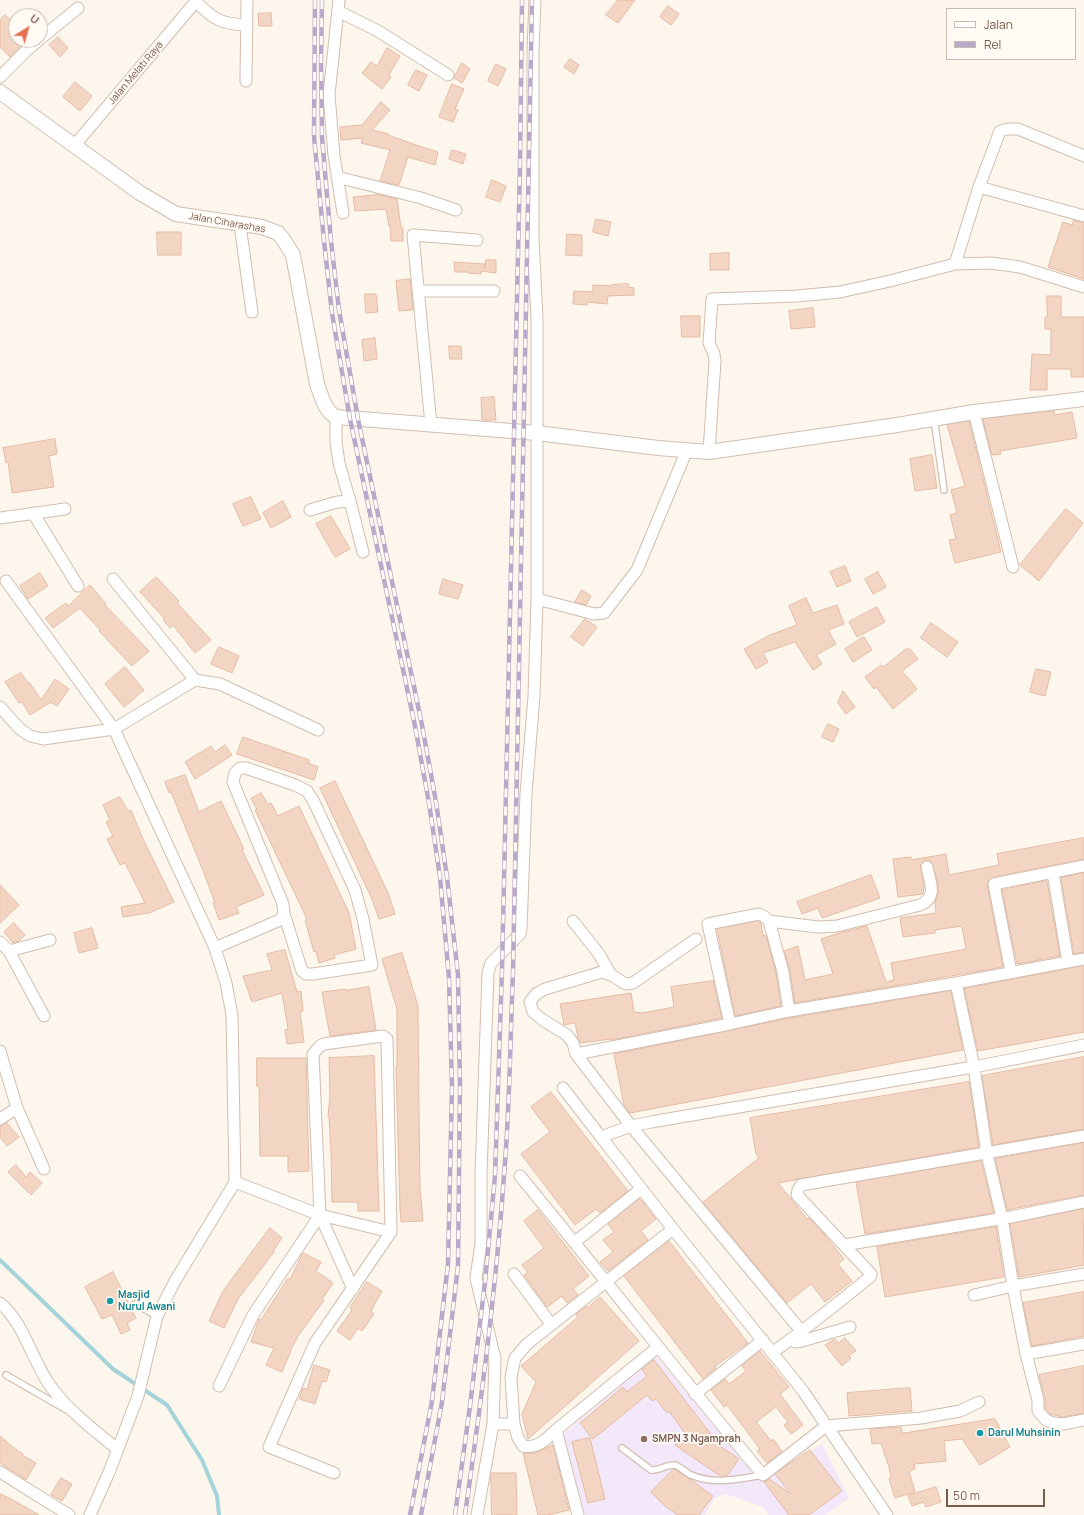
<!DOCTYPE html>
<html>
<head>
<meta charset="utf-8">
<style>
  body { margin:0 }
  #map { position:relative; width:1084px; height:1515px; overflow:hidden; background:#fdf6ec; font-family:Manrope,sans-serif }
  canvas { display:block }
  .legend { position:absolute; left:946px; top:8px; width:130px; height:52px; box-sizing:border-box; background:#fffaf3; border:1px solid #cabbb1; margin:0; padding:5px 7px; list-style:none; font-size:12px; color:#7a5c4d }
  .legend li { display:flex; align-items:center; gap:8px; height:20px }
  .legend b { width:20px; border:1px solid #cabbb1 }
  .north { position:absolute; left:8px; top:8px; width:40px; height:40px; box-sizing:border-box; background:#fffaf3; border:1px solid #cabbb1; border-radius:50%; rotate:37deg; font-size:11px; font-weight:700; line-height:16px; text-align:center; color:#7a5c4d }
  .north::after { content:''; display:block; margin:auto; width:14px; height:18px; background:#e76f51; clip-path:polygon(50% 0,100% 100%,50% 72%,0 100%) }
  .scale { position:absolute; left:946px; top:1489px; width:99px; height:18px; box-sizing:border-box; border:2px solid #7a5c4d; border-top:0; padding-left:5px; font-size:12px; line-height:14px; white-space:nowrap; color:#7a5c4d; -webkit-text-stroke:3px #fffaf3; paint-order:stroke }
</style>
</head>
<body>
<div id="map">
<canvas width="1084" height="1515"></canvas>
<ul class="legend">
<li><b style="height:5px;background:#fff"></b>Jalan</li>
<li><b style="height:5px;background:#b9a8c9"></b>Rel</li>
</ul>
<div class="north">U</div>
<div class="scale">50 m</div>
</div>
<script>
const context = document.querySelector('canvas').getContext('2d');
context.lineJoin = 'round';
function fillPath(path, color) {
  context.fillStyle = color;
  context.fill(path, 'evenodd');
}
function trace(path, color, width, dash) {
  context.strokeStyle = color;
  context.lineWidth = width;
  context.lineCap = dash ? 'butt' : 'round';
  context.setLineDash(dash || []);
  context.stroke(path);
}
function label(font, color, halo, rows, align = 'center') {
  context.font = font + ' Manrope,sans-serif';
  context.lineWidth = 3.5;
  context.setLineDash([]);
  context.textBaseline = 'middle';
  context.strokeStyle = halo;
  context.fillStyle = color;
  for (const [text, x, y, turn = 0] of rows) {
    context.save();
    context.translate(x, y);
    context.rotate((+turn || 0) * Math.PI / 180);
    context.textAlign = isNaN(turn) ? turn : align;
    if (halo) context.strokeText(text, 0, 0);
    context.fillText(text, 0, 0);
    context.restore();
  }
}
fillPath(new Path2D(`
  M656,1356L753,1473L764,1480L822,1444L849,1498L825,1515H769L763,1507L726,1494L715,1498L705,1515H585L563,1434Z`), '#f3e8fa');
trace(new Path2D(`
  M0,1260L113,1369L167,1405L202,1460L217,1496L219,1515`), '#a5d3da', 4);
const building = new Path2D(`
  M618,0H635L618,23L606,15Z
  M668,6L679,14L671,25L660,17Z
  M271,13L272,26H259L258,14Z
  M5,15L16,25V40H26L10,57L0,47V20Z
  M58,37L68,48L60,57L49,45Z
  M387,48L400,56L389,75L391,77L382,89L362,73L371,62L377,66Z
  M570,59L579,65L574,74L564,67Z
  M462,63L470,69L462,83L454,78Z
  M496,64L506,69L498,86L488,81Z
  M416,70L427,75L419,91L408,85Z
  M75,82L92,96L80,111L63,97Z
  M452,84L464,89L455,109L458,110L453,122L439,117Z
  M381,102L390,110L372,130L389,134L388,135L416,145L438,152L435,165L408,157L399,185L380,181L390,150L361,143L363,138L341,140L340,127L362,125Z
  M452,150L466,154L463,164L449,159Z
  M492,180L506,186L500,202L486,197Z
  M376,194L397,199L401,228H403V241H391L390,225L389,226L386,209L355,211L353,197L375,195Z
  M596,219L611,222L608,236L593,232Z
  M1074,220L1084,223V279L1048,267L1063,222L1072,225Z
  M157,232H181V255H158Z
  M567,234L582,235V256L566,255Z
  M729,253V270H710V254Z
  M486,260H496V273L481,271V274L468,273V272H455L454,262L485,264V268Z
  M410,279L413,310L399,311L396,281Z
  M628,284V287L634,288V295L608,296L607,304L587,302V305L573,304L574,291L593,292V285L612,286V285Z
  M365,294H376L378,312L366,313Z
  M1047,296H1061V317H1084V377H1071V369H1047V390H1030L1032,354L1051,355V329H1045V317H1047Z
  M813,308L815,327L791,329L789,311Z
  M681,316H700V337H682Z
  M375,338L377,359L364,361L362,340Z
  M449,346H461L462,359H450Z
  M494,397L496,420H482L481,398Z
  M1054,411V415L1072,412L1077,438L1000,451L1001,454L992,455L983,419Z
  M969,421L1001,552L955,563L949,540L956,539L950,515L957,513L951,490L965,486L947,425Z
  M55,439L57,454L49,456L54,487L12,493L8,462L6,463L3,448Z
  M932,455L937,488L915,491L910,459Z
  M251,497L261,519L243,526L233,504Z
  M283,501L291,517L271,528L263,513Z
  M1066,509L1083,523L1039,581L1020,565Z
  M331,516L350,549L335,557L316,524Z
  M845,566L851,581L837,587L830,572Z
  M878,572L886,587L873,594L865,579Z
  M40,573L48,586L28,599L20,586Z
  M156,577L179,601L177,603L211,640L195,653L173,625L170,628L163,620L165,619L140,592Z
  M443,579L463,585L458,599L439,594Z
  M90,585L106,604L105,605L149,651L132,666L99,631L100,630L80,608L53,628L45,618L66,603L68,606Z
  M582,590L591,596L586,605L575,602Z
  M806,598L813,613L837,605L844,624L828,630L836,644L816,655L822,664L813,670L795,642L763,653L768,662L756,669L744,649L770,635L797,625L789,606Z
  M877,607L885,622L857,637L849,622Z
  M585,619L597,627L583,646L571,637Z
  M931,623L958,642L947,657L921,638Z
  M864,637L872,650L853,662L845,649Z
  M219,647L239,656L232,673L211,664Z
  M906,649H910L918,659L902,671L917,689L893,709L876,687L874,689L865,677L881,665L883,667Z
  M125,667L144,690L124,707L105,684Z
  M1036,669L1051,672L1045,696L1030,692Z
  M21,673L29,684L30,683L41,700L55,679L69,689L57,706L51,702L30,715L22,702L19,703L5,682Z
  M843,691L855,707L846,714L838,703Z
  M828,724L839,729L833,742L822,737Z
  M243,737L309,760L308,763L318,767L314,780L237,754Z
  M225,745L232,755L195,779L185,762L211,746L215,752Z
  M185,775L199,812L221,801L244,849L242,850L264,895L236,907L239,913L219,920L213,903H215L204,873L171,792L169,793L165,782Z
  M335,781L388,893L395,914L379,919L372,899L320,788Z
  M261,793L268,804L271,803L278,816L299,806L349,913L356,949L334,955L335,958L319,963L316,951L314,952L305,920L307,919L255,810L257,809L251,799Z
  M120,797L128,811L131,810L142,837L174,902L149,913L123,917L121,907L145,903L125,863L120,865L107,839L113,836L106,822L110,820L103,805Z
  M1084,838V859L993,877L988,881L987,885L1003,967L795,1003L790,971L784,951L798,946L805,980L833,974L821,939L843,932L867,926L886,982L894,980L891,963L966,949L962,926L935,930V933L903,937L900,918L936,913L935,902L938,895V883L932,863L929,860H925L920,865L924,885L923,894L898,897L893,859L911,857V860L946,854L949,875L999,865L997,854Z
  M1084,873V952L1074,954L1061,878Z
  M871,875L880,898L822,918L818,908L802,914L797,902Z
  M1047,881L1060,956L1017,964L1002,890Z
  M0,885L19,905L0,923Z
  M758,921L761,923L763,936L766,935L776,973L781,1006L735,1016L717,929Z
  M14,923L25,935L19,941L13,943L4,932Z
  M92,928L98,948L79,953L74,933Z
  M285,950L297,992L301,991L303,1011H300L304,1042L287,1044L285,1030L288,1029L282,993L252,1002L243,976L272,970L267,954Z
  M402,953L418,1006L419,1114L420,1187L423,1221L401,1222L400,1209L396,1066H397V1009L382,959Z
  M1084,966V1032L978,1051L964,989Z
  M713,981L722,1018L611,1040V1039L580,1043L578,1038L575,1023L564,1025L560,1004L631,993L634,1012L643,1013L674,1007L671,987Z
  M369,987L376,1030L330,1036L322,992L346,989V990Z
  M951,991L963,1050L630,1113L624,1105L614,1054L790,1018Z
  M374,1056L379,1211H358V1202H332L331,1153L329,1117H328L330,1094L329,1058Z
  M1084,1057V1129L993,1145L982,1076Z
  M257,1058H306L309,1171L288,1172V1156H260L259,1086H257Z
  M969,1082L979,1147L778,1183L807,1219L809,1218L824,1234L844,1259L838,1264L852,1281L825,1302L811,1284L787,1303L703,1202L759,1158L756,1154L750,1118Z
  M551,1092L628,1191L600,1213L596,1209L575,1225L521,1154L550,1132L531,1107Z
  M7,1123L19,1137L7,1146L0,1137V1126Z
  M1084,1143V1195L1007,1210L995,1159Z
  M981,1161L994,1213L865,1234L856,1182Z
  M16,1165L26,1177L30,1172L42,1183L31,1195L8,1172Z
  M640,1199L656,1219L641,1231L648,1240L608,1271L600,1262L613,1252L603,1240L614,1232L608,1224Z
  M1083,1209L1084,1265L1019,1277L1010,1224Z
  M538,1210L589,1276L573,1289L578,1295L567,1303L562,1296L547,1307L524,1275L528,1272L522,1265L544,1248L524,1221Z
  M996,1227L1004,1277L885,1297L877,1247Z
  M270,1228L282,1238L273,1251L274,1252L238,1299L224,1328L209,1321L223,1291Z
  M669,1241L748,1343L715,1366L716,1368L703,1379L624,1276Z
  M303,1253L321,1262L316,1271L333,1283L322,1299L324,1300L298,1336L290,1351H291L282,1372L266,1365L274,1348L251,1342L259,1319L261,1320L288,1278L290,1279Z
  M113,1272L136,1318L127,1323L130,1330L121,1334L112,1315L102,1319L85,1287Z
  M367,1282L382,1291L371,1311L374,1314L362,1331L358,1328L350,1340L337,1331L352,1310L350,1308Z
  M1084,1292V1336L1032,1346L1023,1303Z
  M600,1297L639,1341L528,1439L522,1414L536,1382L521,1366L578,1317L576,1314L587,1306L588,1307Z
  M845,1338L856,1351L849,1356L851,1358L842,1366L825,1345L835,1339L838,1343Z
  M760,1351L789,1387L780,1394L803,1425L791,1434L784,1425L788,1422L776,1407L756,1422L771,1441L773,1439L782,1451L767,1463L757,1451L760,1449L727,1405L724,1407L711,1390L725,1379L729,1384L746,1371L742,1366Z
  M654,1360L720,1446L739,1459L727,1476H720L675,1445L687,1436L669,1411L667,1413L656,1399L652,1401L647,1395L593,1439L580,1423L623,1387L627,1392L647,1376L642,1369Z
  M314,1365L330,1370L326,1382L322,1381L315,1404L299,1399L303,1388L307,1389Z
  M1084,1366V1413L1063,1417L1050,1414L1045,1408V1398L1039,1375Z
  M910,1388L912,1411L849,1416L847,1393Z
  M995,1419L1010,1447L980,1465L962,1439L944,1441L946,1461L914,1464L915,1469L909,1471L915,1492L895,1498L889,1479L891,1478L889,1467L881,1443L872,1444L870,1429L901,1427L902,1433Z
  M0,1436L14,1448L23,1454L22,1455L36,1463L26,1480L0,1463Z
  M590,1438L605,1499L588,1503L572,1442Z
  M553,1445L569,1510L548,1515H538L523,1453H535Z
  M810,1450L842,1491L809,1515H789L764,1482L769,1479L791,1494L775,1474Z
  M674,1469L691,1480L713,1496L699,1515H678L665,1506L651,1492Z
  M491,1473H516L517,1515H492Z
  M61,1478L72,1484L62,1501L51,1495Z
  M936,1487L941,1502L926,1507L924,1502L912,1506L908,1496Z
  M0,1494L11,1499L39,1515H0Z`);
fillPath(building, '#f3d5c3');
trace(building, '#e6bba3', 1);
const service = new Path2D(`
  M934,418L944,490
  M135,1304L157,1316
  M6,1375L65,1409
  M622,1448L651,1470C659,1471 667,1464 675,1465C681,1467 686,1473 691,1475C714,1485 739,1479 763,1475`);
const minor = new Path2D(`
  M339,0L329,95L334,155L343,213
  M196,2C214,19 220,24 246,25
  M338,11L378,31L448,75
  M40,39L78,8
  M0,77L26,51L39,40
  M246,81L247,0
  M74,146L197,0
  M337,177L421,198L456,210
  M979,187L1084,216
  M240,225L252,312
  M955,264L979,187L1000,131L1008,129H1018L1084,156
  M418,291H494
  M974,412L1013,567
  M336,417V442L339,463L350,501L363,552
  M431,425L413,235L477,240
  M709,452L715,361L714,354L709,343L712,299L797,296L840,292L890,281L955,264L991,263L1020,267L1084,287
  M310,510L337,502L350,501
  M33,513L78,586
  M0,518L65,509
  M6,581L114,729L215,948L226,983L232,1015L235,1182L175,1281L157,1316L138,1396L110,1470L90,1515
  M537,599L594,614L604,613L637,570L687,450
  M195,680L220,684L318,730
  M0,707L20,729L30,736L43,739L114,729L195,680L113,579
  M1053,873L1068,962
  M573,921L599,954L611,975
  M769,921L818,927L837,926L920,905C938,898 930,882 927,867
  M696,939L633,983L626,984L611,975L602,972L545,989L536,994L530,1002L533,1012L543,1020L567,1035L573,1043L576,1054L631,1126L802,1332
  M0,942L9,951L50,940
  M215,948L280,920L284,914L283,904L233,782L235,773L240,768H246L295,785L307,791L313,800L355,890L363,919L372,965L313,974H306L302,971L284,914
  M9,951L44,1016
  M1011,972L994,884L1084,866
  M956,983L974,1067L987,1154L1002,1218L1013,1286L1026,1354L1038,1400V1411L1046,1420L1053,1423L1063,1424L1084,1420
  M730,1024L708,924L759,914L765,917L769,921L783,972L789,1011
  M0,1051L17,1108L44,1169
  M576,1054L730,1024L789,1011L956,983L1084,959
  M563,1088L601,1137
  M0,1119L17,1108
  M520,1176C602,1275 680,1376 763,1475L826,1426L921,1418L960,1411L979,1402
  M235,1182L320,1215L391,1232
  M575,1242L641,1189
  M844,1245L1011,1217L1084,1202
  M514,1274L551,1324
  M974,1295L1013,1286L1084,1274
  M0,1303C24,1323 31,1358 49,1384C67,1410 93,1429 117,1449
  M791,1339L795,1342L802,1341L850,1327
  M658,1347L556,1430C546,1439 538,1449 523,1446L518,1438L514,1424L511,1377L515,1358L527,1344L673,1229
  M773,1352C806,1329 838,1303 870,1277L871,1274L797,1195L798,1190L801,1185C895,1168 990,1153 1084,1136
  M1026,1354L1084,1344
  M219,1386L253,1315L320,1215
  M695,1394L763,1340
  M493,1424H514
  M556,1430L578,1515
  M0,1472L69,1515
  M334,1473L269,1447L315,1343L391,1232L387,1039L383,1036L324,1044L320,1046L313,1054L320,1215L353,1289
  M477,1515L493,1424L495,1359L476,1278L481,1243V1174L488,973L491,963L520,934L521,929L526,794L534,697L537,599V319L533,237V51L535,0
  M887,1515L803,1391L673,1229L601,1137L631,1126L651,1122L979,1066L1084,1045`);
const tertiary = new Path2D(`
  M0,92L140,193L176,214L262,227L278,233L283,239L293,255L317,384C322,397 324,410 336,417L537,433L658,448L709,452L897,425L974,412L1084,399`);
trace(service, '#d1beb0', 8);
trace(minor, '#d1beb0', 13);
trace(tertiary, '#d1beb0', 16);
trace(service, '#fff', 5.5);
trace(minor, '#fff', 11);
trace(tertiary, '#fff', 14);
const rail = new Path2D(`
  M315,0L314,136L324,241L332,313L350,419L415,726L429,803L440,877L449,978L452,1087L448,1264L432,1401L410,1515
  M322,0L321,62L322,137L331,241L339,310L358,419L422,725L436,802L447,877L458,975L460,1086L458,1266L442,1402L421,1515
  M455,1515L470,1406L485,1282L495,1176L502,970L520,165L522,0
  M465,1515C481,1402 496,1289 504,1175C510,1108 510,1040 513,972L532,0`);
trace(rail, '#b9a8c9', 4.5);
trace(rail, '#fffaf3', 3, [9]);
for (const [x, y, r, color] of [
  [110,1301,4,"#0f9aa8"],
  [980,1433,4,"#0f9aa8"],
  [644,1439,4,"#8d6e63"]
]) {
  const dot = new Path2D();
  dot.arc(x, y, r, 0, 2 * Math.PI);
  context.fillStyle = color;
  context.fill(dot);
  trace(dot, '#fffaf3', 1.5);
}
label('10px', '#7a5c4d', '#fffaf3', [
  ["Jalan Melati Raya",136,73,-50],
  ["Jalan Ciharashas",227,223,10]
]);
label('bold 10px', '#0d838f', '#fffaf3', [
  ["Masjid",118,1295],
  ["Nurul Awani",118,1307],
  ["Darul Muhsinin",988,1433]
], 'left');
label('bold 10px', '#785e54', '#fffaf3', [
  ["SMPN 3 Ngamprah",652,1439]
], 'left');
</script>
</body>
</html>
